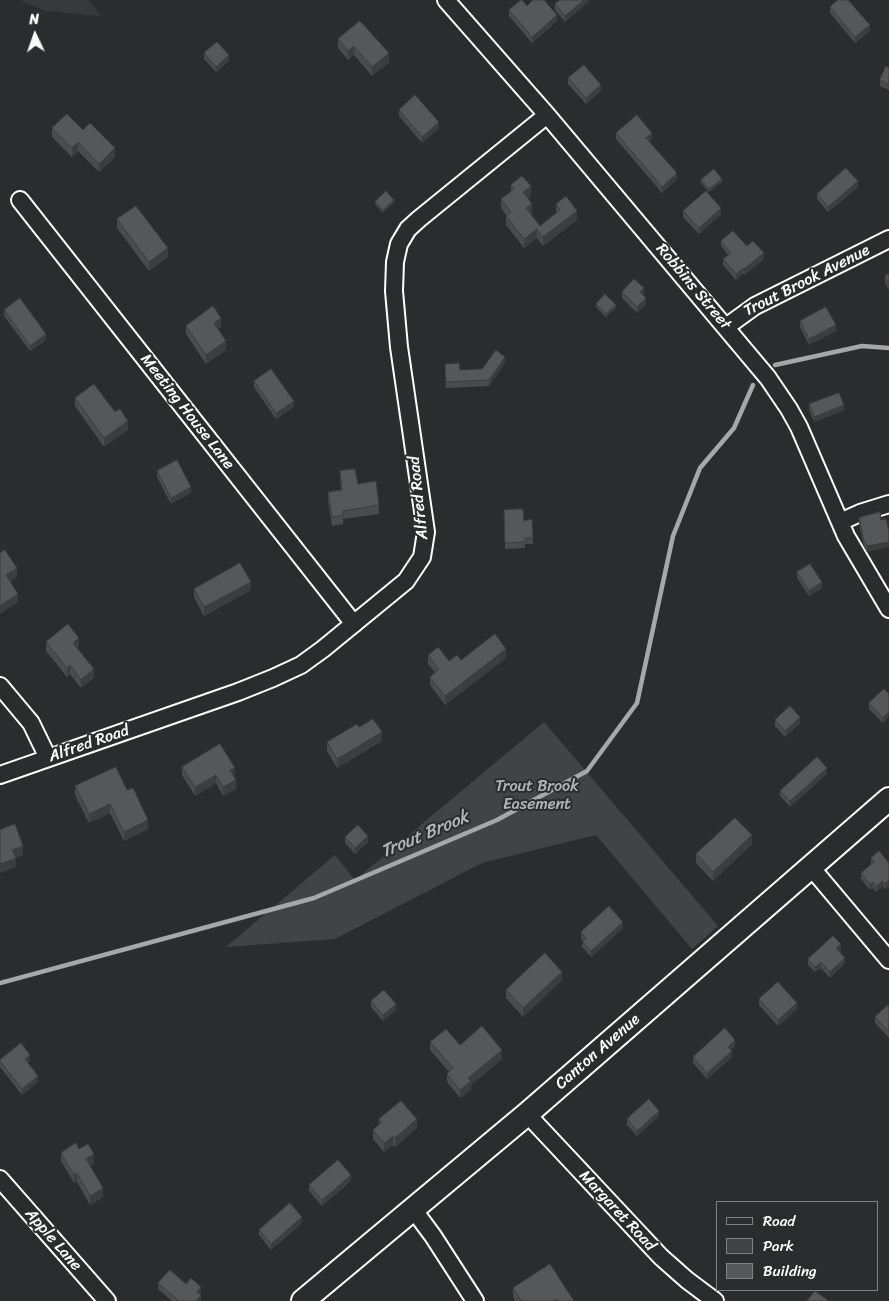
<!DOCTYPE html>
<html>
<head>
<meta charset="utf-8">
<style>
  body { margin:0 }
  #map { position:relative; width:889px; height:1301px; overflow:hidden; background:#2a2d2e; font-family:Sriracha,sans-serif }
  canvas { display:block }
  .legend { position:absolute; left:716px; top:1201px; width:162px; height:90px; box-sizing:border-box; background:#2a2d2e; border:1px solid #7f8182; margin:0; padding:6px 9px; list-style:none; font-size:15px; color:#fff }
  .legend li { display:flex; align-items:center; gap:10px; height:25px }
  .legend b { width:25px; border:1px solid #7f8182 }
  .north { position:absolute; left:10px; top:10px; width:50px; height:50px; -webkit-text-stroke:4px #2a2d2e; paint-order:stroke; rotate:357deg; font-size:14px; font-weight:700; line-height:20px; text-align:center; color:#fff }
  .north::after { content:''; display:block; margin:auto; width:18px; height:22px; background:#fff; clip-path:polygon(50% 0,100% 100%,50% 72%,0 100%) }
</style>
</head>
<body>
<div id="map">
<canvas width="889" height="1301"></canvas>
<ul class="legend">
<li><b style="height:6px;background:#2a2d2e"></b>Road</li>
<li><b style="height:14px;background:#414445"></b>Park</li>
<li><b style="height:14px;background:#555758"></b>Building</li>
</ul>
<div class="north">N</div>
</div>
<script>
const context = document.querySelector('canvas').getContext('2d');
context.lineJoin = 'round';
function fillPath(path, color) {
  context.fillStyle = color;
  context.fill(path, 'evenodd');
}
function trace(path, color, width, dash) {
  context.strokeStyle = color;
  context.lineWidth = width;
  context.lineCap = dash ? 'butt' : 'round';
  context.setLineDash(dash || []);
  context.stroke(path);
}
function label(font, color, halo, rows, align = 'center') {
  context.font = font + ' Sriracha,sans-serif';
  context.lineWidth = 4;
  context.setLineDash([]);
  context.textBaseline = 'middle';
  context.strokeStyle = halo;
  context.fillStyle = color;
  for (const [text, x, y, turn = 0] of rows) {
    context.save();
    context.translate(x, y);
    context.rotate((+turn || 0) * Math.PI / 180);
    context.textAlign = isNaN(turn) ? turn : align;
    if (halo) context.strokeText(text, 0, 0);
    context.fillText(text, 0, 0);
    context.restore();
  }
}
fillPath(new Path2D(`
  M20,0H89L101,16L45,11Z`), '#373a3b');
fillPath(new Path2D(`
  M544,722L718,926L692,949L596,835L482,863L335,939L226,947L335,855L355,880Z`), '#414445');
trace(new Path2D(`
  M775,365L862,346L889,348
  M0,983L314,898L497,820L587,771L637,703L673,536L700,468L734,428L753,385`), '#a6a7a7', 4.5);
const street = new Path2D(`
  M446,0L547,115L768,378L789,409L799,427L846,536L889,609
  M20,200L354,624
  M726,327L755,306L889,239
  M840,522L860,513L889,504
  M0,686L31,723L48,758
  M0,775L238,692L273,678L301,665L323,649L406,581L422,557L426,532L399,347L394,291L395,262L399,244L408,229L419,219L547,115
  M810,866L889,960
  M527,1114L661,1257L687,1280L715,1301
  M0,1179L107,1301
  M413,1209L433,1236L475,1301`);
const secondary = new Path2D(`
  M303,1301L527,1114L889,799`);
trace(street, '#fff', 20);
trace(secondary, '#fff', 26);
trace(street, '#2a2d2e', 16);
trace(secondary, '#2a2d2e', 22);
fillPath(new Path2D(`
  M589,0V1L565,22L555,10V4Z
  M527,6L557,21L532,43L509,16V10Z
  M830,7L870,31L855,43L830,13Z
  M338,39L389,62L372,76L354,55L348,60L338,48Z
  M204,53L229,61L216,72L204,59Z
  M889,68V90L880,86V80Z
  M568,78L601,91L586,104L568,84Z
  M399,110L439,128L422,143L399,116Z
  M52,128L83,130L115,157L99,172L78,151L72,157L52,137Z
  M616,133L652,139L649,141L677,179L662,193L616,139Z
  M701,180L722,182L709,192L701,183Z
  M511,185L531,195L528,198L532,212L531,214L540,226L556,213V204L577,220L543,246L537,238L524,248L506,225V216H507L501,208V199L511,191Z
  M858,187L828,212L817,199V194Z
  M375,202H394L383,213L375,204Z
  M683,211L721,214L699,234L683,217Z
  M117,219L168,257L149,271L117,228Z
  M721,241L747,246L764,259L744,275L743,273L736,280L723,265V259L728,255L721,246Z
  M889,274V290L885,282V276Z
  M622,292L644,294L643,295L646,304L637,313L622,298Z
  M596,304L616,308L606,317L596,307Z
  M4,310L46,340L30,351L4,316Z
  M800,321L836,331L809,345L800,327Z
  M186,326L221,327L218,329L226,350L206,364L186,334Z
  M505,363L489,386L446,388L445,364L460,370L482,369Z
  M254,381L294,407L276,419L254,387Z
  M75,398L128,430L104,447L75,406Z
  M809,404L844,410L814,422L809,410Z
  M157,471L191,493L171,504L157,477Z
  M340,471L358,484L379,505V514L343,519V524L332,526L328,500V492L341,490L340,480Z
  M504,510L524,521L532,519L533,544H525V548L505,549Z
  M880,512L867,552L864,547L859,524V518Z
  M797,572L822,588L809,596L797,578Z
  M194,589L251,590L204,616L194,597Z
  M46,642L79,647L77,648L94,678L81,688L70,674L67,677L46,651Z
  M428,655L449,661L461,660L506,658L445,705L430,685V677L435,672L428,664Z
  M884,689L883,723L869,709V703Z
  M775,720L800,723L785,737L775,726Z
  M359,727L382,741L337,768L327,751V742Z
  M182,767L235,777H234L236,789L223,796L216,783L195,796L182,775Z
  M827,774L790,807L780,796V791Z
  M75,786L127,790L148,829L124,841L110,813L89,823L75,795Z
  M345,837L368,842L355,854L345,843Z
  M752,844L713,881L696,863V854Z
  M871,858L889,863V886L885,890L883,886L876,892L873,888L870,890L861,879V873L871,864Z
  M623,928L591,957L582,947L583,941L581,938V932Z
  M841,950L839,951L845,963L830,978L821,968L815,972L808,965V959Z
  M562,980L523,1017L506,998V990Z
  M759,999L797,1009L778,1026L759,1005Z
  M371,1001L396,1010L383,1021L371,1007Z
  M889,1007V1038L875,1023V1017Z
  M430,1042L460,1045L502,1059L471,1085V1090L460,1098L447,1082V1074L449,1072L430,1050Z
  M735,1046L731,1050L732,1057L707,1079L693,1063V1057Z
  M0,1060L30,1061L28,1063L38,1082L22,1095L0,1067Z
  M659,1116L637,1136L627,1125V1119Z
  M379,1119L417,1128L395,1147L393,1145L384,1152L373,1139V1130L379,1124Z
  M79,1149L94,1163L90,1166L103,1197L90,1205L77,1182L74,1183L61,1161V1153Z
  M351,1181L322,1206L309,1191V1185Z
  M302,1223L271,1250L259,1235V1230Z
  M158,1283L201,1293L200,1295L201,1301H172L158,1289Z
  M513,1288L574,1301H515L513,1297Z`), '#494b4c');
fillPath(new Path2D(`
  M584,0H589V1L565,22V16Z
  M557,15V21L532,43V37Z
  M870,25V31L855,43V37Z
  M354,46V55L348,60V51Z
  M389,53V62L372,76V67Z
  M229,55V61L216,72V67Z
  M601,85V91L586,104V98Z
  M439,122V128L422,143V137Z
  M652,133V139L646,144V138Z
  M78,142V151L72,157V148Z
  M115,148V157L99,172V164Z
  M677,173V179L662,193V187Z
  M722,179V182L709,192V189Z
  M858,181V187L828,212V207Z
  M531,186V195L523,201V192Z
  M394,200V202L383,213V210Z
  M532,204V212L526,217V208Z
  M721,208V214L699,234V228Z
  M577,211V220L543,246V237Z
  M537,229V238L524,248V239Z
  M168,248V257L149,271V262Z
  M764,253V259L744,275V269Z
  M743,268V273L736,280V274Z
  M644,288V294L640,298V292Z
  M646,298V304L637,313V307Z
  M616,305V308L606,317V314Z
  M221,318V327L214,332V323Z
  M836,325V331L809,345V339Z
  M46,334V340L30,351V346Z
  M226,341V350L206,364V355Z
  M505,357V363L489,386V380Z
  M294,401V407L276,419V413Z
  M844,405V410L814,422V417Z
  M128,421V430L104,447V438Z
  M191,487V493L171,504V498Z
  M889,542V547L867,552V546Z
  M17,568V577L6,584V575Z
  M251,582V590L204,616V607Z
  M822,582V588L809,596V591Z
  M18,594V602L0,614V606Z
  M79,638V647L73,652V643Z
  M506,649V658L445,705V696Z
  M70,665V674L67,677V668Z
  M94,669V678L81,688V680Z
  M889,712V717L883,723V718Z
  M800,717V723L785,737V731Z
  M382,732V741L337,768V759Z
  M235,768V777L230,779V770Z
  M827,768V774L790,807V801Z
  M216,775V783L195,796V787Z
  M236,780V789L223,796V787Z
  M110,804V813L89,823V814Z
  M148,820V829L124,841V832Z
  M752,835V844L713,881V872Z
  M368,836V842L355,854V848Z
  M23,846V855L12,859V850Z
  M16,858V867L0,873V864Z
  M889,880V886L885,890V884Z
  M883,881V886L876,892V886Z
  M873,882V888L870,890V884Z
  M623,922V928L591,957V951Z
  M841,944V950L836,954V948Z
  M845,958V963L830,978V972Z
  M821,962V968L815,972V967Z
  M562,972V980L523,1017V1008Z
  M797,1003V1009L778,1026V1020Z
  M396,1004V1010L383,1021V1015Z
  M735,1040V1046L728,1053V1047Z
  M502,1050V1059L471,1085V1090L460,1098V1090L468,1078Z
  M732,1051V1057L707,1079V1073Z
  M30,1055V1061L25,1065V1059Z
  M38,1076V1082L22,1095V1089Z
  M659,1111V1116L637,1136V1131Z
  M417,1119V1128L395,1147V1138Z
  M393,1136V1145L384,1152V1143Z
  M94,1154V1163L86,1168V1159Z
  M77,1173V1182L74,1183V1175Z
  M351,1175V1181L322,1206V1200Z
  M103,1188V1197L90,1205V1196Z
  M302,1217V1223L271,1250V1244Z
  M201,1287V1293L197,1298V1292Z
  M201,1295V1301H196Z`), '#3c3d3e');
const building = new Path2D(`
  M521,0H522L527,6L533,0H544L557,15L532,37L509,10Z
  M560,0H584L565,16L555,4Z
  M838,0H848L870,25L855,37L830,7Z
  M360,21L389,53L372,67L354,46L348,51L338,39Z
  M217,42L229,55L216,67L204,53Z
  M584,65L601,85L586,98L568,78Z
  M886,66L889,68V85L880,80Z
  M415,95L439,122L422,137L399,110Z
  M67,114L83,130L90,123L115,148L99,164L78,142L72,148L52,128Z
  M637,115L652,133L646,138L677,173L662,187L616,133Z
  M846,168L858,181L828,207L817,194Z
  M714,169L722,179L709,189L701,180Z
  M522,176L531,186L523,192L532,204L526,208L540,226L560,210L556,204L566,196L577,211L543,237L537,229L524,239L506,216L511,212L501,199L514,189L511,185Z
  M386,191L394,200L383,210L375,202Z
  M706,191L721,208L699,228L683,211Z
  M136,206L168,248L149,262L117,219Z
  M733,231L747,246L753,241L764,253L744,269L743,268L736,274L723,259L731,253L721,241Z
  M889,274V284L885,276Z
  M634,279L644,288L640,292L646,298L637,307L622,292Z
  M605,294L616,305L606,314L596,304Z
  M20,298L46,334L30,346L4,310Z
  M213,306L221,318L214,323L226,341L206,355L186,326Z
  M826,307L836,325L809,339L800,321Z
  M496,350L505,357L489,380L446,382L445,364L459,363L460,370L482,369Z
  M271,369L294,401L276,413L254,381Z
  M94,384L115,412L120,409L128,421L104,438L75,398Z
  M839,393L844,405L814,417L809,404Z
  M177,460L191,487L171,498L157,471Z
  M355,469L358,484L376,481L379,505L343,511V515L332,517L328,492L342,490L340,471Z
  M523,509L524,521L532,519L533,538H525V542L505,543L504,510Z
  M880,512L881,520L886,519L889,531V542L867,546L864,541L859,518Z
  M5,550L17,568L6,575L18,594L0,606V553Z
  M240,563L251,582L204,607L194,589Z
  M810,564L822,582L809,591L797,572Z
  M68,624L79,638L73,643L94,669L81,680L70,665L67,668L46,642Z
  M495,634L506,649L445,696L430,677L439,669L428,655L438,647L449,661L457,655L461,660Z
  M884,689L889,694V712L883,718L869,703Z
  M790,706L800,717L785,731L775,720Z
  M373,719L382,732L337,759L327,742L357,724L359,727Z
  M220,744L235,768L230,770L236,780L223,787L216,775L195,787L182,767Z
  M817,757L827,768L790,801L780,791Z
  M116,767L127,790L133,788L148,820L124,832L110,804L89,814L75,786Z
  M735,818L752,835L713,872L696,854Z
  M15,824L23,846L12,850L16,858L0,864V830Z
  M358,825L368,836L355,848L345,837Z
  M879,851L889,863V880L885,884L883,881L876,886L873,882L870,884L861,873L874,862L871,858Z
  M609,906L623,922L591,951L582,941L586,938L581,932Z
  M833,936L841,944L836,948L845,958L830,972L821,962L815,967L808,959Z
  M545,953L562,972L523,1008L506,990Z
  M778,982L797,1003L778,1020L759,999Z
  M384,990L396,1004L383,1015L371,1001Z
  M888,1005L889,1007V1032L875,1017Z
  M482,1026L502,1050L468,1078L471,1081L460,1090L447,1074L453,1068L430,1042L446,1029L460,1045Z
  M725,1028L735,1040L728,1047L732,1051L707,1073L693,1057Z
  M21,1043L30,1055L25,1059L38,1076L22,1089L0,1061V1060Z
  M649,1099L659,1111L637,1131L627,1119Z
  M401,1101L417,1119L395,1138L393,1136L384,1143L373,1130L382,1122L379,1119Z
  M76,1143L79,1149L88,1144L94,1154L86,1159L103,1188L90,1196L77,1173L74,1175L61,1153Z
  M338,1160L351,1175L322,1200L309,1185Z
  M290,1203L302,1217L271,1244L259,1230Z
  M550,1264L574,1301H557L556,1299L553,1301H521L513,1288Z
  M170,1270L186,1284L191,1278L201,1287L197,1292L201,1295L196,1301H179L158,1283Z
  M815,1291L829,1301H807Z`);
fillPath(building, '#555758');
trace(building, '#3c3d3e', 1);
label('16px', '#fff', '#2a2d2e', [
  ["Trout Brook Avenue",807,281,-27],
  ["Robbins Street",693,287,50],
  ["Meeting House Lane",187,412,52],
  ["Alfred Road",419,498,-96],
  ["Alfred Road",89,744,-19],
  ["Canton Avenue",598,1052,-41],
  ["Margaret Road",617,1211,47],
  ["Apple Lane",53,1240,49]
]);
label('16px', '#b3b4b5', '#2a2d2e', [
  ["Trout Brook",537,787],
  ["Easement",537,805]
]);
label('italic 18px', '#b4b6b6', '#2a2d2e', [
  ["Trout Brook",425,835,-23]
]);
</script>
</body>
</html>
